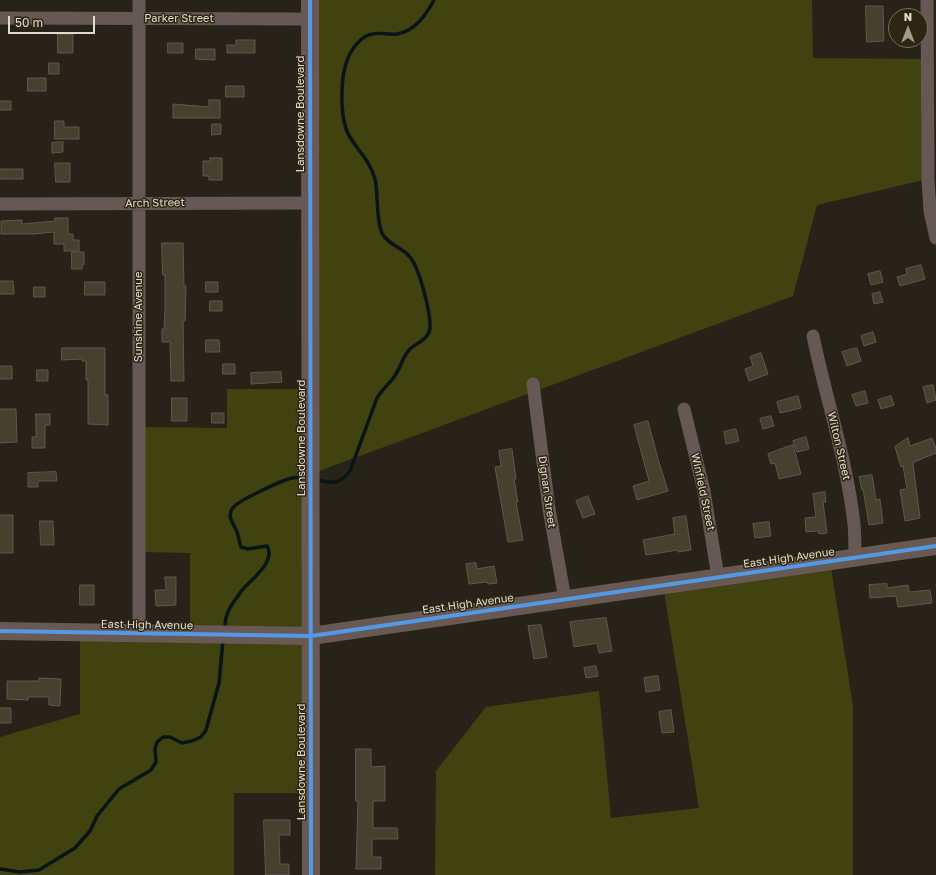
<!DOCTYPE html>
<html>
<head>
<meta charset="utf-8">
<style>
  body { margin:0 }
  #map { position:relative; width:936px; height:875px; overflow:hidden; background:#282319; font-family:"Golos Text",sans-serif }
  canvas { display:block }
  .north { position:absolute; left:888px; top:8px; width:40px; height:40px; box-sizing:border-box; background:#2e2613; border:1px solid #756e5e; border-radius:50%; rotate:0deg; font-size:11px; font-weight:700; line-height:16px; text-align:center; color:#e0dbcf }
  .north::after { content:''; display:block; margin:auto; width:14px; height:18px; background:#a09b8f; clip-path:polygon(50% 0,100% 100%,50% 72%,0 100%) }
  .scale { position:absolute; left:8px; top:16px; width:87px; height:18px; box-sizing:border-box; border:2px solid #e0dbcf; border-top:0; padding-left:5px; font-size:12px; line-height:14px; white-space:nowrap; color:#e0dbcf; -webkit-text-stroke:3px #2e2613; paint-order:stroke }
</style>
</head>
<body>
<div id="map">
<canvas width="936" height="875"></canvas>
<div class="north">N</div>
<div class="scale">50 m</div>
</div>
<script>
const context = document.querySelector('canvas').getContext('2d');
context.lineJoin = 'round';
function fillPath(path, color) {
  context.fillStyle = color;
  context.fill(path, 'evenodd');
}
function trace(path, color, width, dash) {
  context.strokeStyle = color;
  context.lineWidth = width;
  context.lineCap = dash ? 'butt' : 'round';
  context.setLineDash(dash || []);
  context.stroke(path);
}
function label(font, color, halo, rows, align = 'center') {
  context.font = font + ' "Golos Text",sans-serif';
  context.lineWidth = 3;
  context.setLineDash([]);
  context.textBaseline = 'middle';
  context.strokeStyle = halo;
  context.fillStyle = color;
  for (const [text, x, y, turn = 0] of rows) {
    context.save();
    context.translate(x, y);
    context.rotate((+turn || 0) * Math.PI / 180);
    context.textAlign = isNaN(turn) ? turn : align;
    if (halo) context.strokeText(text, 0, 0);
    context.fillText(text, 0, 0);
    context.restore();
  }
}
fillPath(new Path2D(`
  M310,0H812L813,58L927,59L928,179L817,205L793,296L311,474V793H234V875H0V737L80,714V633L190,634V553L139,552V427L227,428V389H310Z
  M830,561L853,706V875H435L436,771L486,707L599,691L611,818L699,808L663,585Z`), '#404210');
trace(new Path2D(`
  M317,480C333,483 339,485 350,471L377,398C382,390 388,385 394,377C401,368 402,357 410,349C418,342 429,339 430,328C431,313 419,266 409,256C401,247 387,244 382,233C375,216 379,196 375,179C370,161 359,152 350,137C339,120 340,76 348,58C352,48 362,35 373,34C381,32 389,35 397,34C415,31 426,15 434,0
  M225,630C225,625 225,619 227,615C229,607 236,599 240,593C248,581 277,563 267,546L248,549L241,547C239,542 239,537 237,532C234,524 227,517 232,509C236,501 283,480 292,478C296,477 301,478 305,478
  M0,869L20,872L39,870L75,848L90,831L97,816L119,789L151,770L156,762L155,749L157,742L163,737H170L182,743L192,741L201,737L206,730L219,683L223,640`), '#091416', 3.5);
const building = new Path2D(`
  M866,6H883L884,41L867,42Z
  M58,34H73V53H58Z
  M236,40H255V53H227V45H236Z
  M168,43H183V53H168Z
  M196,49H215V60L196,59Z
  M49,63H59V74H49Z
  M28,78H46V91H28Z
  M226,86H244V97H226Z
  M209,100H220V118H173V104L209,107Z
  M0,101H11V110H0Z
  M55,121H64V127H79V139H55Z
  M212,124H221V134L212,135Z
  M63,142V152L52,153V143Z
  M210,158H222V180H209V176H203V161H210Z
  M55,163H70V182H56Z
  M0,169H23V179H0Z
  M55,218H68V234H73V240H79V251H64V244H54V232L33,234H1V221L22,220V224L55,221Z
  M162,243H183L184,286H186L185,321H183L184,381H171L170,342H162V329H164L165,309V275H163Z
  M72,252H84V265H82V269H72Z
  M921,265L925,279L900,286L897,277L907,274L906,269Z
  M880,271L883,282L871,285L868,274Z
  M0,281H13L14,294H0Z
  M85,282H105V295H85Z
  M206,282H218V292H206Z
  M34,287H45V297H34Z
  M880,292L883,302L874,304L872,294Z
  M210,301H222V311H210Z
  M873,332L876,342L864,346L861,336Z
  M206,340H219L220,352H206Z
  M62,348H105V395H108V425L88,424V380H86V361H82V359L62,360Z
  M857,348L861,361L847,366L842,352Z
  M761,353L768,374L749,381L745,369L753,366L750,357Z
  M223,364H235V374H223Z
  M0,366H12V379H0Z
  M37,370H48V381H37Z
  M281,372L282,382L251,384V373Z
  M933,385L936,400L927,403L923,387Z
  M865,391L868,403L856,406L852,395Z
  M798,396L801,408L780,413L777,402Z
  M891,396L894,405L881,409L878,400Z
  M172,398H187V421H172Z
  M0,409H16L17,442L0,443Z
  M212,413H224V423H212Z
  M36,414H50V425H45V448H32V437H36Z
  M771,416L774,426L763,429L760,419Z
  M648,421L658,459L668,491L637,500L633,486L649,481L634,425Z
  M736,429L739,441L726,444L724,432Z
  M806,437L809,449L797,452L793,441Z
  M908,438L910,446L932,438L936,448V453L914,462V463L913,464L920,518L905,521L900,490L907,489L903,466L901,467L895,447Z
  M793,445L801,474L779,479L775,463L771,464L768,454Z
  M512,449L516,479H514L518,502H516L523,540L508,542L495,467L501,466L499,451Z
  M56,472L57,481H38V487H28V473Z
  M872,475L876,500L880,499L883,523L869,525L863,489L862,490L859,477Z
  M825,492L826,502H823L827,533L819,534L818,531L806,532L805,518L816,517L813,494Z
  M588,496L595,514L583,518L576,501Z
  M0,515H13V553H0Z
  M686,516L691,550L678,552V550L646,555L643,540L675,534L673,518Z
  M40,521H53L54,545H41Z
  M769,522L771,536L755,538L753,524Z
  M476,563L477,569L494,566L497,583L488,584L487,582L469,584L466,564Z
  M165,577H176V605L156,606L155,590H166Z
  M887,584V588L908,585L909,592L930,590L932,603L898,607L896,596L870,598L869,585Z
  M80,585H94V605H80Z
  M606,618L612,651L599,653L597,643L574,647L570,622Z
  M541,625L547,657L534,659L528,626Z
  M596,666L598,676L586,678L584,668Z
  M658,676L660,690L646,692L644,678Z
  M39,678L61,679L60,706L49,705V697H28V700L7,699V681H39Z
  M0,708H11V723H0Z
  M671,710L674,732L662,733L659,712Z
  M356,749H371V767L385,766V801H373V828H397L398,839H372V857H381V869H356L358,801H356Z
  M264,820H290V835H279L280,864H289V875H266Z`);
fillPath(building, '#46402f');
trace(building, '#5d5951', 1);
trace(new Path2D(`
  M139,0V634
  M927,0L928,179L930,211L936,238
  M0,18L310,19
  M0,204L310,203
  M813,336C826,399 847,460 854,524C855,535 855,546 855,557
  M533,384L549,509L565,599
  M684,409L704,491L718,577`), '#665855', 13);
trace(new Path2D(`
  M310,0L311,875
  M0,631L311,636L936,546`), '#695955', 18);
trace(new Path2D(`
  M310,0L311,875
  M0,631L311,636L936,546`), '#5399e6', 4);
label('11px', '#e0dbcf', '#2e2613', [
  ["Parker Street",179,19],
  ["Lansdowne Boulevard",301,114,-90],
  ["Arch Street",155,203,-1],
  ["Sunshine Avenue",139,317,-90],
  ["Lansdowne Boulevard",302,438,-90],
  ["Wilton Street",839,446,77],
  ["Dignan Street",547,492,82],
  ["Winfield Street",703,492,78],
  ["East High Avenue",789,558,-8],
  ["East High Avenue",468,604,-8],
  ["East High Avenue",147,625,1],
  ["Lansdowne Boulevard",302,762,-90]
]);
</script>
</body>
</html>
